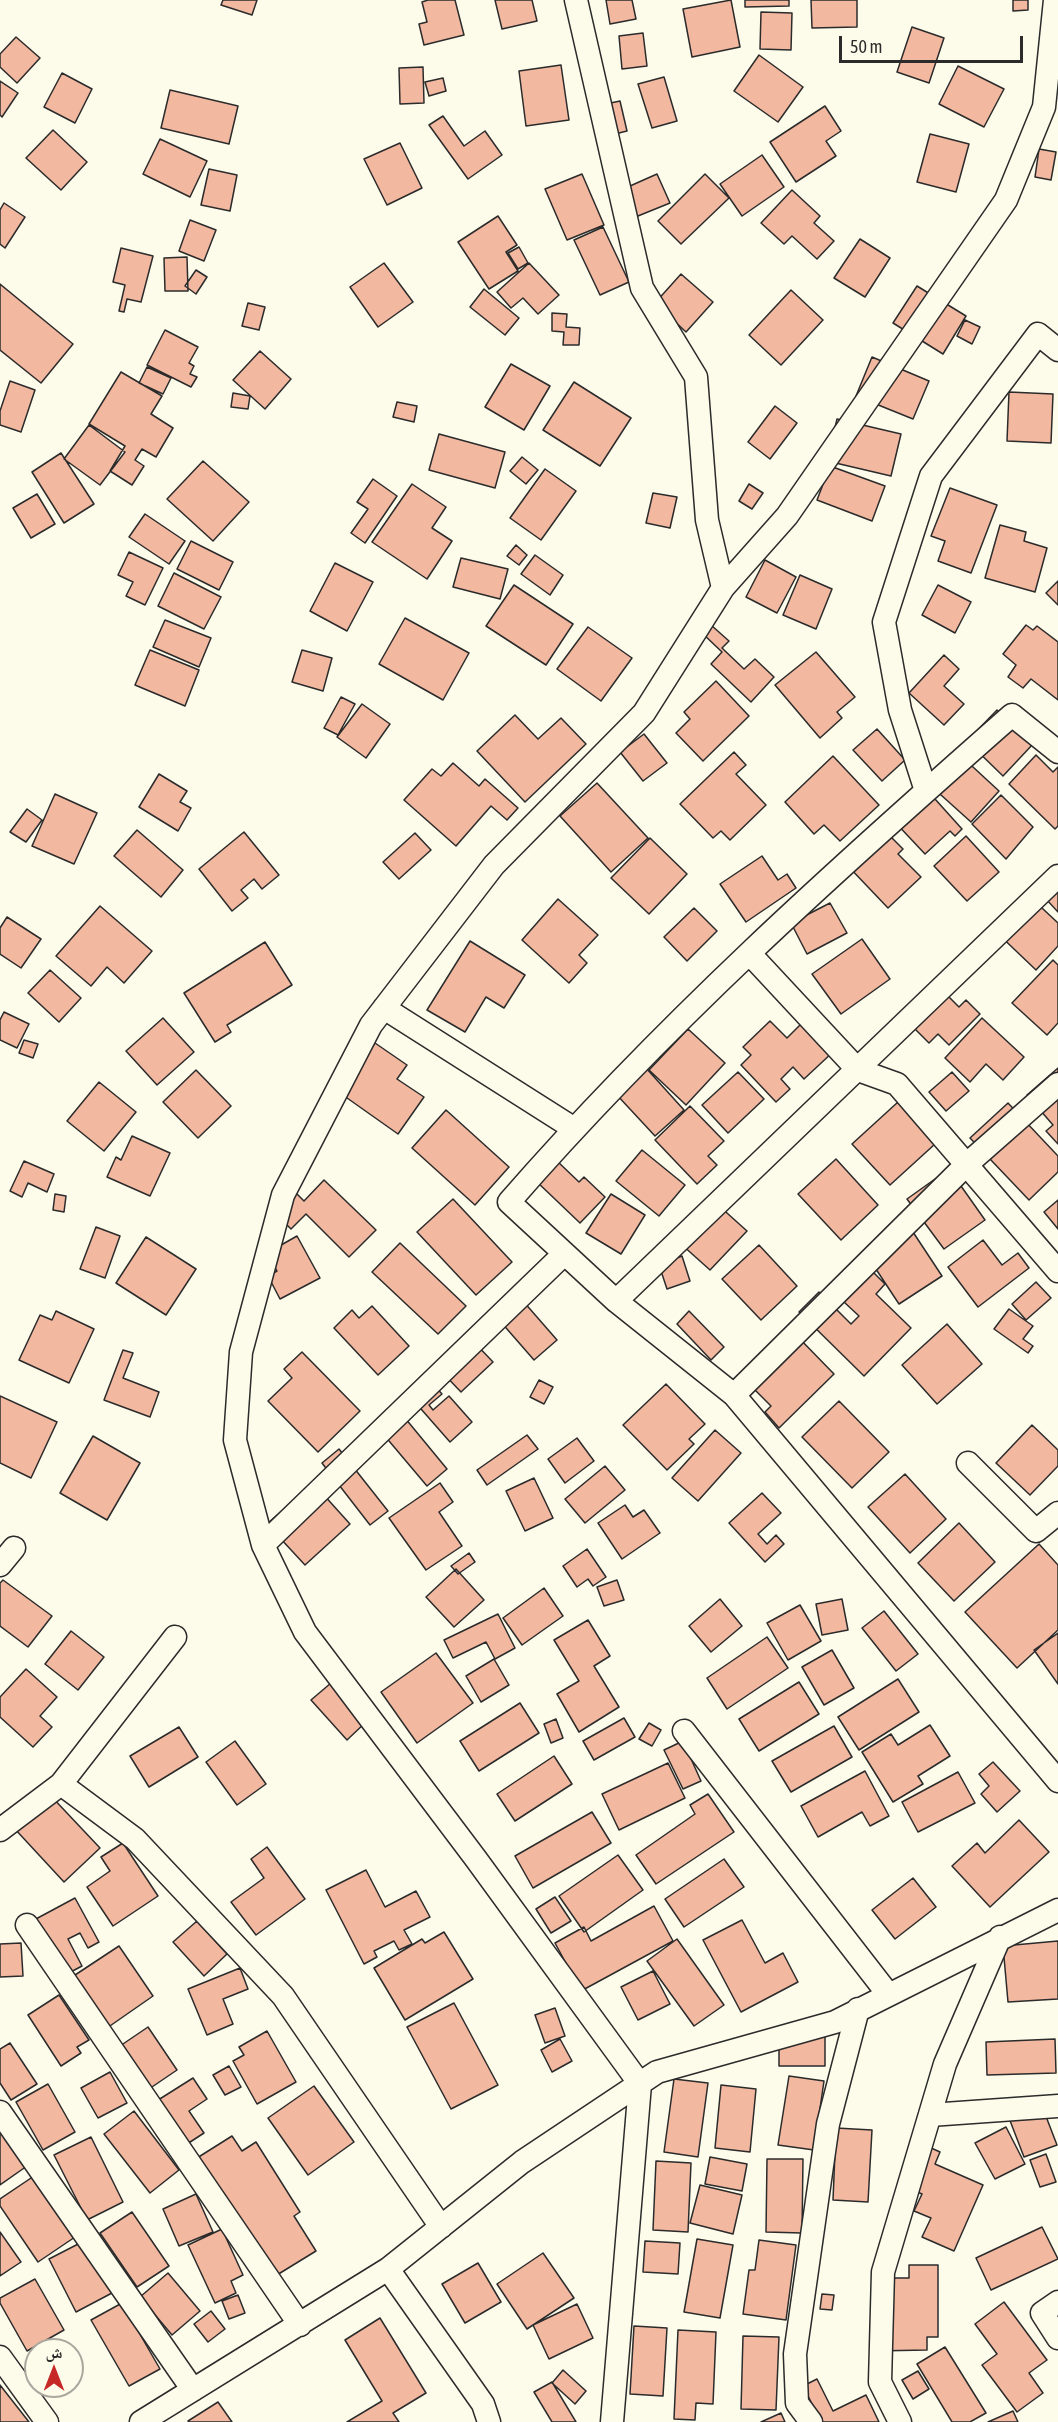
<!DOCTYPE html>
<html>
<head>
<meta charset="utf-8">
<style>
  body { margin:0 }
  #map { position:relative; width:1058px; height:2422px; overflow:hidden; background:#fdfbea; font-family:"Asap Condensed","Noto Naskh Arabic",sans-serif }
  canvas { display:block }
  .north { position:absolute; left:24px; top:2338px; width:60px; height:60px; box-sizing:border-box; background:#fdfbea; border:2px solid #a9a89e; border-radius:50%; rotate:0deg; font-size:16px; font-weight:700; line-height:24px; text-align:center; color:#2b2b2b }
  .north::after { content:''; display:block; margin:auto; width:21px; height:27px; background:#c62828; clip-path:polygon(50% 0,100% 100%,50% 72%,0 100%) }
  .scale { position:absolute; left:839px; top:36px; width:184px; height:27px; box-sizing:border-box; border:3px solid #2b2b2b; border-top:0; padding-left:8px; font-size:18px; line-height:21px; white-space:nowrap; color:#2b2b2b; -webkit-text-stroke:4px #fdfbea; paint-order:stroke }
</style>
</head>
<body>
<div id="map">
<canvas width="1058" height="2422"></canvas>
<div class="north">ش</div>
<div class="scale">50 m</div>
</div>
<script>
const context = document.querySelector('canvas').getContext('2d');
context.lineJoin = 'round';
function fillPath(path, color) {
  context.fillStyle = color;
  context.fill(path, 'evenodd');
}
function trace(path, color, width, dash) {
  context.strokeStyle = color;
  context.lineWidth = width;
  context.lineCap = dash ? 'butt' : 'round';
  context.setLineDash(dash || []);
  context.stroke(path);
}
const building = new Path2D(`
  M223,0H257L252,15L221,5Z
  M428,0H455L464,35L424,45L419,24L427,22L422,2Z
  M495,0H532L537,21L502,29Z
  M606,0H632L636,19L610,24Z
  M731,0L740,47L692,57L683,9Z
  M745,0H789V6L745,7Z
  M811,0H857V27L812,28Z
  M1013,0H1028V10L1013,11Z
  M761,12L792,13L791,50L760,49Z
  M912,27L944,38L929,83L897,72Z
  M643,33L647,66L622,69L619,36Z
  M16,37L40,58L17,83L0,67V54Z
  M759,55L803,87L778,122L734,91Z
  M561,65L569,120L526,126L519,71Z
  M958,66L1004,89L984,127L939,104Z
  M423,67L424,103L400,104L399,68Z
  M62,73L92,89L75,123L44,107Z
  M664,77L677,121L652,128L638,84Z
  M443,78L446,91L429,96L425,82Z
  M0,81L18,93L2,117L0,115Z
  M170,90L238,106L229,144L161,128Z
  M620,101L627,131L603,137L596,106Z
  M825,106L841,131L826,141L836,156L796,182L770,142Z
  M443,116L464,146L485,131L502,155L468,179L429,125Z
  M53,130L87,162L61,190L26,158Z
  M930,134L969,144L956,192L917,182Z
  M160,139L207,161L190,197L143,174Z
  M400,143L422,188L387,205L364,159Z
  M1039,149L1056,152L1051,180L1035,177Z
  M762,155L784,187L742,216L720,184Z
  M209,169L237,175L230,211L201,205Z
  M582,174L604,225L567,240L545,189Z
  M657,174L670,203L633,218L621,190Z
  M705,174L729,198L681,244L658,221Z
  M792,190L820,216L814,223L834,241L817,259L792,236L784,244L761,223Z
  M4,203L25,217L5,248L0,244V210Z
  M498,216L517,245L506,252L518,271L489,289L458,242Z
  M190,220L216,230L204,261L179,251Z
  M603,227L629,282L600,295L574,240Z
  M860,239L890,258L865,297L834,278Z
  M519,247L528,263L518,269L508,253Z
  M121,248L153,256L141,302L127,299L124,312L119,311L125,285L113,282Z
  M187,257L188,291H165L164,258Z
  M384,263L413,302L378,327L350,287Z
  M529,263L559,295L538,314L523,298L511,308L497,292Z
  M196,270L207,277L196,294L185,286Z
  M681,274L713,302L686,332L655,303Z
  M0,284L73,344L41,383L0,350Z
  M917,286L966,316L943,354L893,323Z
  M484,289L519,318L505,335L470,307Z
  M791,290L823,320L781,365L749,335Z
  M248,303L265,307L259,330L242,326Z
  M552,313L567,314L566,327L580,328L579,345H563L564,332L552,331Z
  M965,320L980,327L972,344L957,336Z
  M165,330L198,347L189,363L194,366L190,374L197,377L191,387L147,365Z
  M260,351L291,379L265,409L233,380Z
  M872,357L929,381L913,419L856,396Z
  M511,364L550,386L524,430L485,407Z
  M147,367L171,378L163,394L139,383Z
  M121,372L162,396L151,414L173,428L156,457L142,449L135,460L144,466L132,485L110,471L125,446L89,424Z
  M10,381L35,390L21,432L0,425V411Z
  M574,382L631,418L600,466L543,430Z
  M1009,392L1053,394L1051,443L1007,441Z
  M233,393L250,396L248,409L231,407Z
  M397,402L417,406L414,422L393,417Z
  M775,406L797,423L770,459L748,442Z
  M837,419L901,434L891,476L827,461Z
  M89,425L125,452L100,485L64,459Z
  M439,434L505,452L495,488L429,470Z
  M61,453L94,504L64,523L32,472Z
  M522,457L538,470L526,484L510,471Z
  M203,461L249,502L213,541L167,499Z
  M830,466L885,486L872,521L817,500Z
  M545,469L576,491L541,540L510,518Z
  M373,479L397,496L365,543L351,533L368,509L357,502Z
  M412,484L446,507L432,528L452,541L427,579L372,542Z
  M749,484L763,493L752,509L739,501Z
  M950,488L997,505L971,573L938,561L945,541L931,536Z
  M653,493L677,497L670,528L646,523Z
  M37,494L55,524L31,538L13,508Z
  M145,514L185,541L169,564L129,537Z
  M1000,525L1026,532L1024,541L1047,548L1035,592L985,578Z
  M191,541L233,562L219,590L177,569Z
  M516,545L527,555L519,565L507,556Z
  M129,552L163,568L145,605L126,596L133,582L118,575Z
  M535,555L563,575L550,595L521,574Z
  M461,558L508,569L500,599L453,587Z
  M765,560L796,577L777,613L746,597Z
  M335,563L373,582L347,631L310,611Z
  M174,573L221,597L204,629L158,606Z
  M800,575L832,589L816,629L783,615Z
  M1058,581V605L1046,593Z
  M514,585L573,624L546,665L486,626Z
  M938,585L971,602L955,633L922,615Z
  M405,618L469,653L443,700L379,664Z
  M165,620L211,638L199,667L153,647Z
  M711,625L729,641L722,648L744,669L755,659L774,677L751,702L711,664L722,652L702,633Z
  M1026,625L1033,630L1037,626L1058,642V700L1031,679L1023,688L1008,677L1016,665L1003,654Z
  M588,627L632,658L601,701L557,669Z
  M150,650L199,670L185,706L135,685Z
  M302,650L332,658L323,691L292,682Z
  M816,652L855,697L837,712L842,718L820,738L775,685Z
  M944,655L959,669L944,686L964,704L944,725L909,693Z
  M716,681L749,716L703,761L676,733L690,719L684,712Z
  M341,697L355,704L338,735L324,728Z
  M362,704L390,724L366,758L337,737Z
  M997,710L1033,744L1003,776L967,741Z
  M515,715L538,739L561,718L586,744L525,802L477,751Z
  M877,729L905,760L882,781L853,750Z
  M644,734L667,763L643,781L620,752Z
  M734,752L746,765L736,774L766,805L730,840L721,831L713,838L680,804Z
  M960,755L999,791L971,822L931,786Z
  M1036,755L1053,772L1058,767V826L1055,829L1009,784Z
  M833,756L879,805L840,841L824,825L814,834L785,802Z
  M453,763L479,786L485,779L518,808L507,820L491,806L456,846L404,800L432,769L441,776Z
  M159,774L187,791L180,802L191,808L178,831L139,807Z
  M597,783L648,838L611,872L560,816Z
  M926,789L962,829L955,836L950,831L925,854L893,820Z
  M55,794L97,813L74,864L32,846Z
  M1001,795L1033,827L1006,859L972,824Z
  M27,809L42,820L26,842L10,832Z
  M137,830L183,870L161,897L114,856Z
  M884,830L903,849L898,854L921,877L888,908L847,865Z
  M244,832L279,875L262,889L254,879L241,890L248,898L232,911L199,869Z
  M415,833L431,850L399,879L383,862Z
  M966,836L999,872L967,901L934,866Z
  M650,838L687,874L649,914L611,878Z
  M762,856L778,880L787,874L796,888L746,922L720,884Z
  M1058,866V912L1035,887Z
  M1027,894L1058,923V946L1036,970L993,929Z
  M558,899L598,935L579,955L587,963L569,983L522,940Z
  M830,903L847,933L807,954L791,923Z
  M100,906L152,951L124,983L107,967L91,986L56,956Z
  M694,908L717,931L687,961L664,937Z
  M7,917L41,939L21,968L0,954V928Z
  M862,939L890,979L841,1014L812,974Z
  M470,941L525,975L504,1008L486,997L465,1032L427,1010Z
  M265,942L292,985L227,1025L231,1032L215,1042L184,993Z
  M1053,960L1058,965V1023L1047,1035L1012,1003Z
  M50,970L81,998L59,1022L28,993Z
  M945,993L959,1007L966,1000L980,1014L949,1045L938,1034L929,1043L912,1026Z
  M4,1012L29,1024L17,1048L0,1040V1020Z
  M163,1018L194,1052L157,1085L126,1051Z
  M982,1018L1024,1057L1003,1080L986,1064L970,1082L945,1058Z
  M805,1020L834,1051L804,1079L793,1067L781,1079L790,1089L776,1102L741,1065L751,1055L743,1047L770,1021L787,1038Z
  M688,1029L725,1063L686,1105L649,1070Z
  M24,1040L38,1044L33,1058L19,1053Z
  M375,1043L407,1065L397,1079L424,1097L398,1134L340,1093Z
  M646,1068L684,1110L655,1136L616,1094Z
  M1058,1068V1144L1046,1131L1053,1125L1027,1095Z
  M196,1070L231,1106L198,1138L163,1102Z
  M738,1072L764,1099L728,1133L702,1105Z
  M952,1072L969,1091L946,1111L929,1092Z
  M99,1082L136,1112L104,1151L67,1121Z
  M898,1102L935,1144L890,1185L852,1144Z
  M1008,1103L1058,1156V1172L1029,1200L970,1138Z
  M690,1106L724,1141L708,1156L717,1165L697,1184L655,1140Z
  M446,1110L509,1167L475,1205L412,1148Z
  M132,1136L170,1153L150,1196L107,1177L116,1157L121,1160Z
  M642,1150L685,1185L659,1216L616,1181Z
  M836,1159L878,1205L841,1240L798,1194Z
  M556,1160L579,1182L584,1177L605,1197L580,1223L536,1181Z
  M24,1161L54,1174L47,1192L28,1183L22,1197L10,1191Z
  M949,1169L985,1220L944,1249L907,1199Z
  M324,1180L376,1230L349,1257L306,1214L291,1229L272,1210L292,1189L304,1201Z
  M55,1194L66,1196L64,1212L53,1210Z
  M611,1194L645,1215L621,1254L586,1233Z
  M453,1199L512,1262L476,1295L417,1232Z
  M1058,1200V1229L1044,1212Z
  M717,1204L747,1231L710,1270L681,1244Z
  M909,1226L942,1276L899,1304L866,1254Z
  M96,1227L120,1236L105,1278L80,1269Z
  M297,1236L320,1278L280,1299L268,1276L277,1271L267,1253Z
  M146,1237L196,1269L166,1315L116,1283Z
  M983,1240L1002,1265L1018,1253L1029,1268L978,1307L948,1267Z
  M400,1243L466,1306L438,1334L372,1272Z
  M759,1245L797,1286L761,1320L722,1279Z
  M682,1256L690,1281L667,1289L659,1265Z
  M859,1258L885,1284L876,1294L911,1328L864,1376L799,1312L819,1292L851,1324L859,1316L829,1288Z
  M1036,1282L1051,1298L1026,1320L1012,1304Z
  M523,1301L557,1340L534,1360L500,1321Z
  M372,1306L409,1346L378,1375L334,1328L352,1310L359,1318Z
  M1009,1309L1033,1326L1023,1339L1033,1346L1028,1353L994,1329Z
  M56,1311L94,1329L69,1383L19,1360L40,1315L52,1320Z
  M689,1311L724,1347L711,1360L677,1324Z
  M947,1324L982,1364L937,1404L902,1365Z
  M797,1336L834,1374L779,1428L765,1412L771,1406L749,1384Z
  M472,1340L493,1362L461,1392L440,1370Z
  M123,1350L133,1353L123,1378L159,1392L150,1417L104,1400Z
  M302,1352L360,1411L318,1452L268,1401L292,1378L284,1369Z
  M539,1380L553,1387L544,1404L530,1397Z
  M433,1384L442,1394L429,1405L433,1410L449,1396L472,1422L450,1442L414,1401Z
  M666,1384L705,1424L689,1439L694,1444L667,1470L623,1425Z
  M0,1396L57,1422L31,1478L0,1463Z
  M839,1401L889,1452L852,1488L802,1437Z
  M405,1418L447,1469L427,1486L384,1435Z
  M1032,1425L1058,1450V1466L1030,1495L996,1463Z
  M715,1430L741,1453L698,1501L672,1478Z
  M527,1435L538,1449L487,1485L477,1470Z
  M93,1436L140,1463L107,1520L60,1493Z
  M577,1438L594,1461L565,1483L548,1459Z
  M339,1449L388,1511L370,1525L322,1463Z
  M605,1466L625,1490L585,1523L565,1499Z
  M905,1474L946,1519L910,1553L868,1507Z
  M534,1478L553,1518L525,1531L506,1491Z
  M313,1483L350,1524L305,1565L267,1524Z
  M440,1483L453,1502L439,1512L462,1546L426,1570L389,1518Z
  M762,1493L781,1513L758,1534L767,1544L776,1535L784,1544L765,1562L729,1523Z
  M625,1505L633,1517L644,1510L660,1533L622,1559L598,1523Z
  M959,1523L995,1562L954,1601L918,1563Z
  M1039,1544L1058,1565V1630L1017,1668L965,1612Z
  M587,1549L606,1577L593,1586L588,1579L577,1587L563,1566Z
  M469,1553L475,1562L458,1574L451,1566Z
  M456,1569L484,1600L454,1627L426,1597Z
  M3,1580L52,1616L28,1647L0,1626V1583Z
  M617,1580L624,1600L604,1606L597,1587Z
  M544,1588L563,1616L522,1645L503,1618Z
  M720,1599L742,1626L711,1652L689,1626Z
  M842,1599L848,1630L822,1635L816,1604Z
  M800,1605L821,1641L788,1660L767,1623Z
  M884,1611L918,1654L896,1671L862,1628Z
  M498,1614L515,1648L495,1659L486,1642L453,1658L444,1640Z
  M588,1620L610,1656L594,1666L619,1707L579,1732L557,1694L579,1681L554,1640Z
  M71,1631L104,1657L78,1690L45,1664Z
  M1058,1633V1684L1034,1650Z
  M767,1637L788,1668L727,1709L707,1678Z
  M832,1650L854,1688L824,1705L802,1667Z
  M436,1653L473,1703L417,1743L381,1692Z
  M494,1659L509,1685L481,1702L466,1676Z
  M26,1669L57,1697L40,1716L52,1727L33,1747L0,1717V1697Z
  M898,1679L919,1712L859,1750L838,1717Z
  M799,1682L819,1714L759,1751L739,1719Z
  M331,1683L366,1722L347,1740L311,1700Z
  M520,1703L539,1733L479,1771L460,1741Z
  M624,1718L635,1737L594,1760L583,1741Z
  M556,1719L563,1738L551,1743L544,1724Z
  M649,1723L661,1730L652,1746L639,1739Z
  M930,1725L950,1756L918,1776L923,1784L893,1802L862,1752L891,1734L898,1745Z
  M834,1726L852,1757L791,1792L772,1761Z
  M179,1727L198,1757L149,1787L130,1756Z
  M235,1741L266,1784L237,1805L206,1762Z
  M683,1741L701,1781L683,1789L664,1750Z
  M554,1756L572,1784L515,1821L497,1794Z
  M993,1762L1020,1791L997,1812L981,1794L989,1786L979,1774Z
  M668,1763L685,1798L619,1830L602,1794Z
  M865,1771L889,1816L870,1826L862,1812L818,1837L801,1806Z
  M958,1772L975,1803L918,1832L902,1802Z
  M708,1794L734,1832L656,1884L636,1855L695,1814L690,1805Z
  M50,1795L100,1848L64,1882L14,1828Z
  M592,1812L611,1843L533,1888L515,1856Z
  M1019,1820L1049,1852L990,1907L952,1866L977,1843L985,1853Z
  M123,1843L158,1896L113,1926L87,1887L110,1871L101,1857Z
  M267,1847L305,1899L256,1935L231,1902L264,1878L251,1859Z
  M618,1855L643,1890L584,1932L559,1896Z
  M724,1859L744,1887L684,1927L665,1899Z
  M366,1870L385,1907L416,1891L430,1917L404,1930L412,1944L399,1950L394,1941L374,1951L377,1957L364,1964L326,1890Z
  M913,1878L936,1907L895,1939L872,1910Z
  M555,1897L571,1921L551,1933L536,1909Z
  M75,1898L99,1942L88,1948L80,1933L68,1939L82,1966L65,1975L34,1920Z
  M654,1906L673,1941L581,1991L555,1943L584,1927L591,1941Z
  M742,1920L765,1963L783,1953L798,1982L741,2012L703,1940Z
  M197,1921L227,1954L204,1976L173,1942Z
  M444,1932L473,1979L405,2020L374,1968L422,1939L425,1943Z
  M677,1939L724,2005L694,2026L647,1961Z
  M1058,1941V1999L1008,2002L1003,1946Z
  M21,1943L23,1976L0,1977V1944Z
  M119,1946L153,1996L107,2028L72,1977Z
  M240,1968L248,1989L223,1999L233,2024L207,2035L188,1989Z
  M653,1971L670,2004L638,2020L621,1987Z
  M59,1995L89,2040L77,2047L81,2053L61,2066L28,2015Z
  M454,2003L498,2085L451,2109L407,2027Z
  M555,2008L565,2036L545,2043L535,2015Z
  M148,2027L177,2070L149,2089L120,2046Z
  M267,2031L296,2082L257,2104L233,2061L244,2055L239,2047Z
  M779,2036L825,2037V2066H779Z
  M560,2039L572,2061L552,2072L541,2050Z
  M1055,2039L1056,2073L987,2075L986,2042Z
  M10,2043L37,2084L11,2100L0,2083V2049Z
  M229,2066L241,2087L225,2095L213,2075Z
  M110,2072L127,2103L98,2118L81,2088Z
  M789,2076L824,2081L814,2150L778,2145Z
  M193,2078L207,2099L189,2111L204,2133L184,2146L155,2102Z
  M674,2079L708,2083L698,2157L664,2152Z
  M48,2084L75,2132L43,2150L16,2102Z
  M721,2085L756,2089L750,2152L715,2148Z
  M314,2086L354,2142L308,2175L268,2118Z
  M1042,2106L1057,2145L1024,2157L1009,2118Z
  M134,2111L179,2170L150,2193L104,2134Z
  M1006,2127L1025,2164L995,2179L975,2143Z
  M836,2128L872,2130L868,2202L833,2200Z
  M0,2129L27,2166L0,2185Z
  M232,2136L242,2151L256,2142L300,2212L294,2216L316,2251L272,2278L197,2158Z
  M91,2137L123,2202L87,2220L54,2155Z
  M918,2142L940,2152L935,2164L983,2185L954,2251L922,2237L931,2218L914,2211L922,2194L899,2184Z
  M1046,2154L1056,2182L1040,2187L1030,2160Z
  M710,2157L747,2164L742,2191L705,2184Z
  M767,2159H803L802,2233L766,2232Z
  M656,2161L691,2163L688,2232L653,2230Z
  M37,2174L78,2235L38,2262L0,2206V2199Z
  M700,2185L742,2195L733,2234L690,2223Z
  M196,2194L213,2232L179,2246L163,2209Z
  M132,2212L169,2266L137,2287L100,2233Z
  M1042,2227L1058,2259L991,2290L976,2258Z
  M222,2229L243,2275L231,2281L236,2293L215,2303L188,2245Z
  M0,2232L21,2262L0,2276Z
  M697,2239L733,2245L720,2318L684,2312Z
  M759,2240L796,2245L786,2320L743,2314L749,2270H755Z
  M84,2241L112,2293L76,2312L49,2259Z
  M645,2241L680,2243L678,2274L643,2272Z
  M543,2253L574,2298L527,2329L497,2284Z
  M478,2263L501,2302L465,2323L442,2284Z
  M909,2265H938V2337H927V2350L874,2351L873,2278H909Z
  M168,2273L200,2311L172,2335L140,2297Z
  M35,2279L64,2330L27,2351L0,2303V2298Z
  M822,2294L834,2295L832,2310L820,2309Z
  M238,2295L245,2313L229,2319L222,2301Z
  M1004,2302L1047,2360L1029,2373L1043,2393L1017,2412L982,2365L997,2354L975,2324Z
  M122,2303L160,2369L129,2386L91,2320Z
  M577,2304L593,2338L549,2359L533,2325Z
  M211,2311L225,2329L208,2342L194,2324Z
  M380,2318L426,2393L393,2413L399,2422H347L382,2401L345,2340Z
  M634,2326L667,2328L663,2396L630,2394Z
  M678,2330L716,2332L713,2404L696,2403L695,2420L674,2419Z
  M743,2336L779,2337L776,2410L741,2409Z
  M945,2347L986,2413L970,2422H952L917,2364Z
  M563,2370L586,2391L575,2404L552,2383Z
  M918,2371L929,2389L913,2399L902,2380Z
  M817,2379L833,2411L866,2395L879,2422H821L803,2386Z
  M552,2382L576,2422H552L534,2392Z
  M0,2385L29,2422H0Z
  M218,2402L232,2422H189L188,2421Z
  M1013,2411L1018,2422H988Z
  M781,2413L785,2422H761Z`);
fillPath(building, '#f2b8a0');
trace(building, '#2b2b2b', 1.5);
const street = new Path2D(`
  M576,0L642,288L696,377L707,520L723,588L644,713L494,865L371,1025L283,1195L241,1352L235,1440L263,1545L305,1632L476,1859L640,2084L612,2422
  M723,588L787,516L1006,200L1044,107L1055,0
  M1058,752L1012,715C837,869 662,1026 509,1202L616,1301L734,1395L1058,1781
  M926,791L900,710L884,622L931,476L1038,334L1058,350
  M750,954L858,1070L897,1084L1058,1271
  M384,1008L573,1128
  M616,1301L1058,876
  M734,1395L966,1165L1058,1084
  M968,1463L1036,1531L1058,1513
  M263,1545L564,1254
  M0,1565L14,1548
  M684,1731L888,1994
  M61,1784L135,1839L283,1996L441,2227
  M0,1830L61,1784L175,1637
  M27,1925L300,2325
  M0,2112L193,2390
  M930,2115L1058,2106
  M388,2269L483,2404L489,2422
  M1058,2302L1042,2313L1058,2338
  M0,2357L47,2422
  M141,2422L388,2269L522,2162L657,2072L835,2022L1058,1910
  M811,2422L797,2403L795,2354L828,2124L858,2009
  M900,2422L880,2382L883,2272L945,2064L1000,1937`);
trace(street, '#2b2b2b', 25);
trace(street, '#fdfbea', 22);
</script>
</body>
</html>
